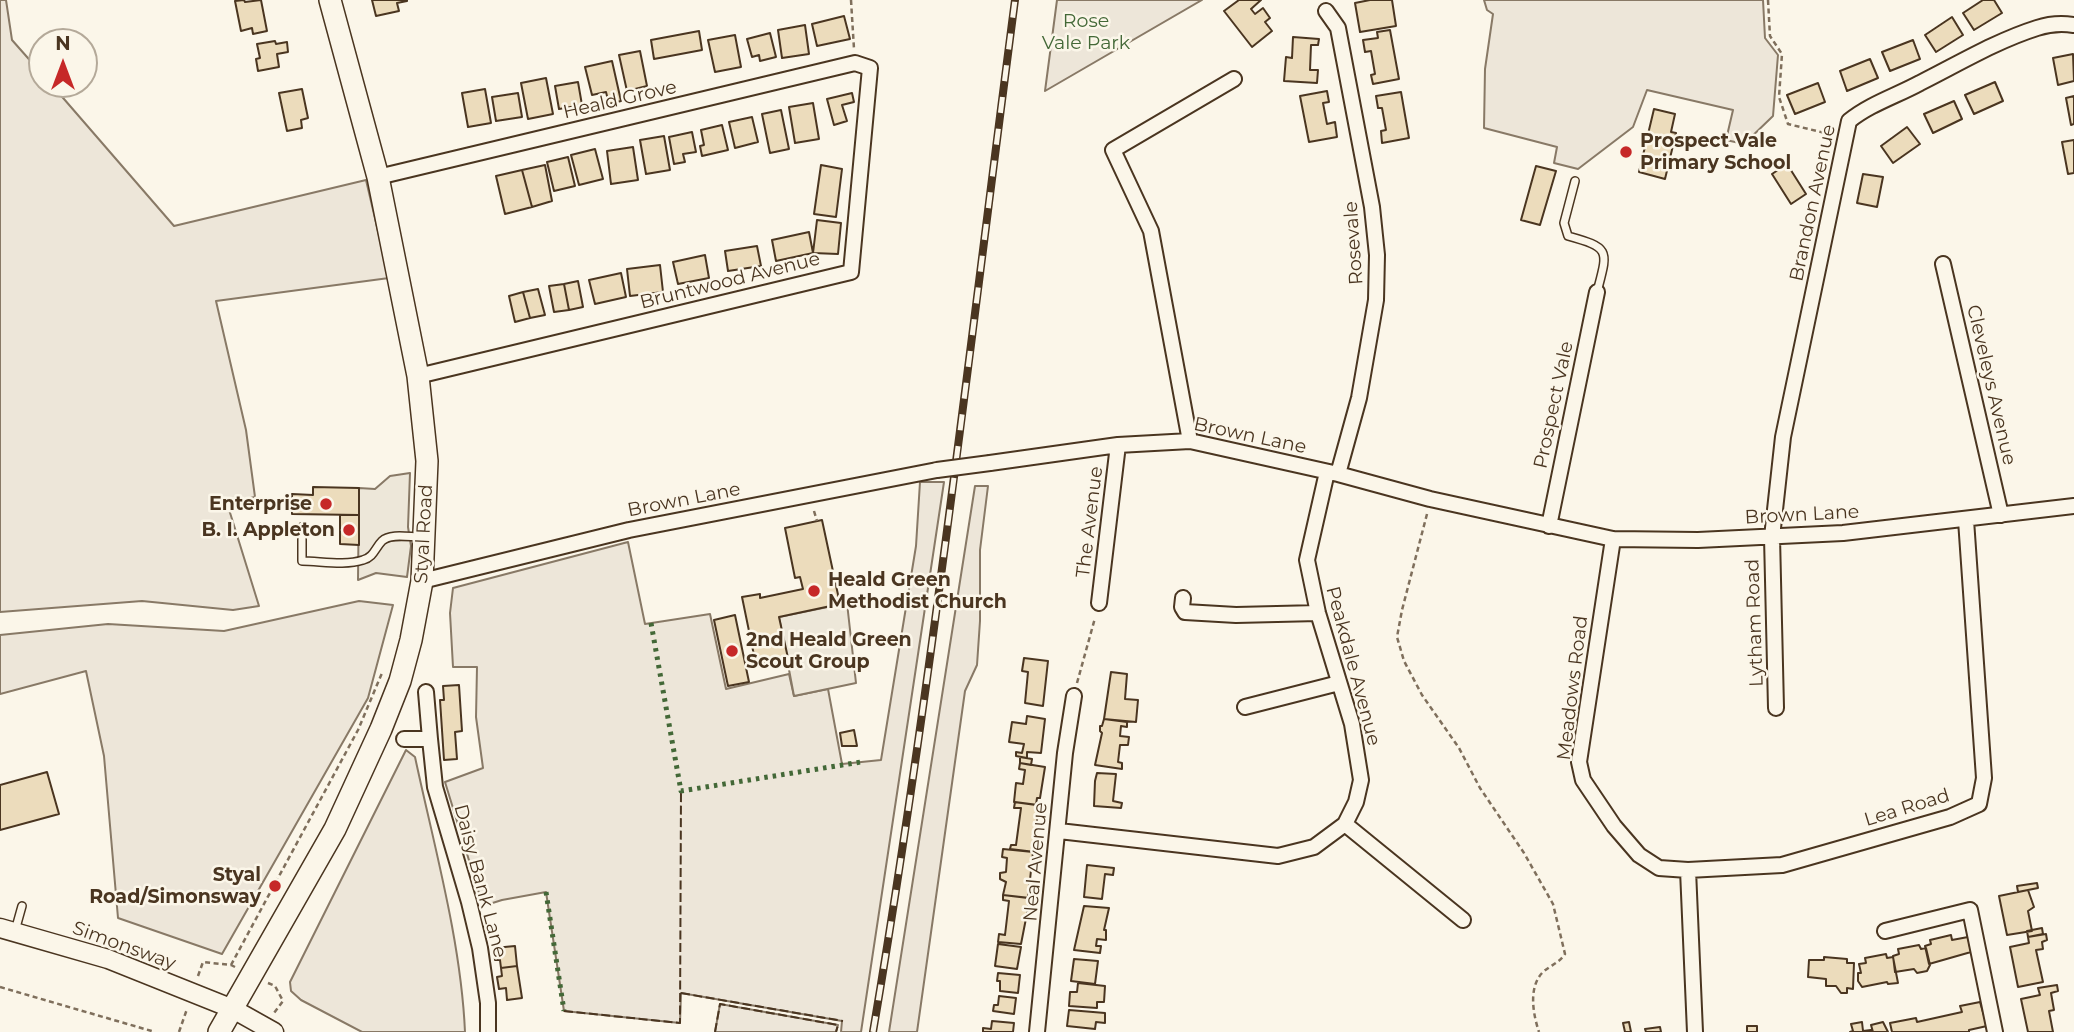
<!DOCTYPE html>
<html>
<head>
<meta charset="utf-8">
<style>
  body { margin:0 }
  #map { position:relative; width:2074px; height:1032px; overflow:hidden; background:#fbf6e9; font-family:Montserrat,sans-serif }
  canvas { display:block }
  .north { position:absolute; left:28px; top:28px; width:70px; height:70px; box-sizing:border-box; background:#fbf6e9; border:2px solid #b4a999; border-radius:50%; rotate:0deg; font-size:19px; font-weight:700; line-height:28px; text-align:center; color:#4a3520 }
  .north::after { content:''; display:block; margin:auto; width:24px; height:32px; background:#c62828; clip-path:polygon(50% 0,100% 100%,50% 72%,0 100%) }
</style>
</head>
<body>
<div id="map">
<canvas width="2074" height="1032"></canvas>
<div class="north">N</div>
</div>
<script>
const context = document.querySelector('canvas').getContext('2d');
context.lineJoin = 'round';
function fillPath(path, color) {
  context.fillStyle = color;
  context.fill(path, 'evenodd');
}
function trace(path, color, width, dash) {
  context.strokeStyle = color;
  context.lineWidth = width;
  context.lineCap = dash ? 'butt' : 'round';
  context.setLineDash(dash || []);
  context.stroke(path);
}
function label(font, color, halo, rows, align = 'center') {
  context.font = font + ' Montserrat,sans-serif';
  context.lineWidth = 5;
  context.setLineDash([]);
  context.textBaseline = 'middle';
  context.strokeStyle = halo;
  context.fillStyle = color;
  for (const [text, x, y, turn = 0] of rows) {
    context.save();
    context.translate(x, y);
    context.rotate((+turn || 0) * Math.PI / 180);
    context.textAlign = isNaN(turn) ? turn : align;
    if (halo) context.strokeText(text, 0, 0);
    context.fillText(text, 0, 0);
    context.restore();
  }
}
const green = new Path2D(`
  M0,0H6L12,40L42,74V84H51L174,226L366,180L389,278L216,301L246,430L255,497L227,503L259,606L233,610L142,601L0,612Z
  M1057,0H1202L1045,91Z
  M1484,0H1763L1765,38L1778,55L1773,116L1744,144L1726,140L1733,110L1647,90L1633,127L1578,169L1554,163L1557,147L1484,128L1485,69L1493,14L1487,10Z
  M920,482H944L861,1032H841L842,1021L681,993L680,1023L564,1011L546,892L502,900L483,906L445,782L483,768L476,717L477,667H453L450,613L453,588L628,542L645,624L710,614L726,689L789,674L794,696L828,689L842,764L881,760L916,546Z
  M975,486H988L980,550V621L977,665L965,691L917,1032H889Z
  M359,601L393,605L368,698L222,954L118,918L104,756L86,671L0,694V635L108,624L224,631Z
  M406,750L415,757C434,846 461,941 465,1032H362L301,1000L291,991L290,982Z
  M720,1004L838,1025L836,1032H715Z`);
fillPath(green, '#ede6d9');
trace(green, '#887966', 2);
const parking = new Path2D(`
  M410,473L408,527L411,546L407,577L376,573L358,580L359,488L375,489L390,476Z
  M847,603L856,683L794,696L779,617Z`);
fillPath(parking, '#ede7d9');
trace(parking, '#887966', 2);
const building = new Path2D(`
  M244,0L245,2L261,0L267,31L253,34L252,28L241,31L235,1Z
  M372,0H407V1L397,3L399,11L376,16Z
  M1239,0H1261L1251,9L1255,14L1263,8L1270,18L1265,22L1272,31L1252,47L1224,11Z
  M1370,0H1392L1396,26L1360,32L1355,3Z
  M1983,0H1994L2002,13L1974,30L1963,13Z
  M844,16L850,39L817,46L812,24Z
  M1952,17L1963,35L1936,52L1925,35Z
  M805,25L809,54L782,58L778,30Z
  M1390,30L1399,79L1373,84L1371,75L1375,74L1371,51L1365,52L1363,40L1378,38L1377,32Z
  M699,31L702,50L654,59L651,40Z
  M770,33L776,57L760,61L759,55L752,57L747,39Z
  M735,35L741,67L715,72L708,40Z
  M1293,37L1319,39L1318,45H1311L1310,70H1318L1317,83L1284,81L1286,57L1292,58Z
  M1913,40L1920,59L1890,71L1882,52Z
  M275,41L276,44L287,42L288,52L277,54L279,67L258,71L256,59L260,58L257,44Z
  M640,51L647,86L627,91L619,55Z
  M2073,54L2074,81L2058,85L2053,58Z
  M1870,59L1878,78L1847,91L1840,71Z
  M612,61L621,101L609,104L606,92L592,95L585,67Z
  M546,78L553,114L528,119L521,83Z
  M578,82L582,105L559,109L555,86Z
  M1995,82L2003,101L1974,114L1965,95Z
  M1818,83L1825,102L1795,114L1787,95Z
  M302,89L308,118L301,120L302,128L287,131L279,93Z
  M485,89L491,123L468,127L462,93Z
  M1327,91L1329,102L1323,103L1327,124L1335,122L1337,137L1309,142L1300,96Z
  M1401,92L1409,138L1382,143L1381,131L1386,130L1382,108H1378L1376,96Z
  M518,93L522,117L496,121L492,97Z
  M852,93L854,102L842,105L847,121L834,125L827,99Z
  M2074,96V124L2071,125L2066,98Z
  M1954,101L1962,119L1933,133L1924,114Z
  M813,103L819,139L795,143L789,107Z
  M1654,109L1675,114L1671,132L1676,133L1665,179L1639,172Z
  M781,110L789,149L770,153L762,114Z
  M752,117L758,142L735,148L729,122Z
  M722,125L728,150L702,156L700,146L704,145L701,130Z
  M1907,127L1920,144L1893,163L1881,146Z
  M692,132L696,152L683,154L685,162L674,164L669,137Z
  M664,136L670,170L646,174L640,140Z
  M2074,140V173L2068,174L2062,142Z
  M633,147L638,180L611,184L607,151Z
  M595,149L603,179L579,185L571,155Z
  M568,157L575,186L554,191L547,162Z
  M1787,164L1806,194L1791,204L1772,174Z
  M545,165L552,201L532,207L522,170Z
  M821,165L842,169L836,217L814,214Z
  M1536,166L1556,171L1540,225L1521,220Z
  M522,170L532,207L505,214L496,176Z
  M1863,174L1883,177L1877,207L1857,203Z
  M817,220L841,223L838,254L813,253Z
  M809,232L813,253L776,261L772,240Z
  M757,246L761,266L728,271L725,251Z
  M705,255L709,278L678,284L673,262Z
  M660,265L663,292L630,296L627,269Z
  M621,273L626,297L595,304L589,280Z
  M578,281L583,307L569,310L564,284Z
  M564,284L569,310L554,312L549,286Z
  M538,289L545,315L530,318L523,292Z
  M523,292L530,318L515,322L509,296Z
  M313,487L359,488V515L292,514V494L313,495Z
  M340,515H359V545L340,544Z
  M822,520L840,604L779,617L788,658L756,665L742,597L760,594V598L803,589L800,577L795,578L785,528Z
  M735,615L749,682L728,686L714,620Z
  M1024,658L1048,661L1043,706L1025,703L1028,672L1022,671Z
  M1111,672L1127,674L1125,699L1138,700L1136,722L1104,719Z
  M459,685L462,731L455,732L457,759L444,760L440,700H444L443,686Z
  M1027,716L1045,719L1041,753L1027,752V758L1016,756V752L1022,753L1024,744L1009,742L1012,722L1026,724Z
  M1104,719L1127,722V727L1121,726L1120,736L1129,737L1128,745H1120L1118,762L1122,763V769L1095,765L1102,733L1100,731V726H1102Z
  M854,730L857,746H842L840,733Z
  M1020,757L1032,759L1031,765L1020,763Z
  M1020,763L1045,767L1040,798H1037L1036,805L1014,802L1016,783L1023,784L1025,770L1019,769Z
  M47,772L59,814L0,830V785Z
  M1097,773L1116,774L1113,801L1122,803L1121,808L1094,806L1095,781Z
  M1015,802L1038,805L1035,852L1010,849L1011,845H1016L1021,808H1014Z
  M1003,849L1033,852L1028,898L1003,895L1006,882L1000,879V873L1006,872L1007,858L1002,857Z
  M1087,865L1114,868L1113,875L1105,874L1102,899L1084,897Z
  M2037,883L2038,888L2018,892L2017,886Z
  M2028,890L2034,907L2028,911L2032,931L2007,935L1999,896Z
  M1003,895L1030,898L1021,944L998,942L999,934L1005,935L1009,901L1003,900Z
  M1084,906L1109,908L1104,930H1106V940L1097,939L1096,946H1101L1100,953L1074,950Z
  M2042,928L2043,934L2028,937L2027,931Z
  M2046,934L2047,940L2042,942L2043,949L2036,950L2043,982L2018,987L2010,947L2029,943L2028,937Z
  M1951,935L1952,940L1968,937L1971,952L1929,964L1925,946L1931,944L1930,940Z
  M998,944L1021,947L1017,969L995,966Z
  M1919,945L1921,949L1926,948L1930,965L1927,971L1917,973L1914,969L1895,972L1893,956L1899,954L1898,949Z
  M515,946L517,966L501,968L500,960H495L494,948Z
  M1886,954L1887,958L1893,957L1898,983L1888,984L1887,982L1862,987L1858,981V973H1861L1859,964L1866,963L1865,958Z
  M1824,957L1847,959V963H1854L1853,989L1847,988V993H1841L1836,986H1826V979L1808,977L1809,960H1824Z
  M1074,959L1098,961L1095,984L1071,981Z
  M517,966L522,998L507,1000L506,988L499,989L497,977L502,976L501,968Z
  M998,973L1020,975L1018,993L1000,991V981H997Z
  M1078,983L1105,986L1104,1002H1097V1008L1069,1006L1070,992H1077Z
  M2057,985L2058,991L2051,993L2054,1010L2049,1011L2053,1032H2028L2021,999L2040,995L2038,988Z
  M999,996L1016,998L1014,1014L993,1011L994,1005H998Z
  M1980,1002L1987,1026L1969,1030V1032H1892L1890,1023L1916,1018L1917,1022L1962,1012L1960,1006Z
  M1069,1010L1105,1013V1023L1096,1022L1095,1029L1067,1026Z
  M992,1021L1014,1023L1013,1032H983V1028L991,1029Z
  M1629,1022L1631,1032H1625L1623,1023Z
  M1862,1022L1863,1031L1871,1030L1872,1032H1850L1853,1031L1851,1024Z
  M1883,1022L1888,1032H1873L1871,1025Z
  M1747,1026H1757V1032H1747Z
  M1660,1027L1661,1032H1646L1645,1029Z`);
fillPath(building, '#ecdcbc');
trace(building, '#4a3520', 2);
const service = new Path2D(`
  M1575,181L1564,223L1568,236C1611,248 1608,250 1597,292
  M302,527V561C320,561 345,566 363,560C374,557 375,548 382,541C390,533 409,537 420,537
  M15,931L22,906`);
const minor = new Path2D(`
  M1326,11L1338,28L1372,207L1377,255L1376,300L1359,398L1338,474
  M378,177L855,63L870,68L851,272L418,376
  M1943,264L2001,515
  M1190,441L1151,231L1113,150L1234,79
  M990,463L1118,445L1190,441L1338,474L1430,499L1613,539L1698,540L1843,533L2074,506
  M1549,526L1597,292
  M1613,539L1579,762L1583,780L1614,826L1639,855L1659,868L1688,870L1782,865L1950,817L1979,804L1984,778L1966,520
  M422,581L629,530L937,470
  M1183,598L1182,607L1185,612L1236,615L1318,613
  M1099,603L1118,445
  M1245,707L1339,683
  M1776,708L1772,537L1783,437L1849,121C1870,104 1896,96 1920,83C1958,64 1996,41 2037,28C2049,24 2062,23 2074,25
  M404,739H430L426,692
  M430,739L435,787L469,902L480,948L488,1003V1032
  M1345,824L1463,920
  M1059,831L1278,856L1314,847L1345,824L1356,802L1361,780L1352,724L1318,613L1307,560L1327,472
  M1688,870L1695,1032
  M1885,931L1970,910L1995,1032
  M1037,1032L1065,753L1074,696`);
const tertiary = new Path2D(`
  M0,928L108,959L233,1009L274,1032`);
const secondary = new Path2D(`
  M219,1032L335,829L381,729L400,681L411,640L422,581L427,461L418,376L378,177L330,0`);
trace(service, '#4a3520', 10);
trace(minor, '#4a3520', 18);
trace(tertiary, '#4a3520', 21);
trace(secondary, '#4a3520', 24);
trace(new Path2D(`
  M851,0L854,49
  M1768,0L1770,36L1782,54L1779,97L1788,124L1833,135
  M814,511L817,521
  M1427,514L1402,610L1397,637L1404,661L1422,695L1459,748L1480,788L1524,853L1553,904L1565,954C1559,963 1551,965 1543,972C1528,987 1533,1014 1539,1032
  M1077,683L1095,618
  M231,965L358,730L382,673
  M198,976L203,962L231,965L237,968
  M268,983L275,986L283,1001L274,1013
  M0,987L155,1032
  M179,1032L187,1009`), '#7f6f5c', 2.5, [5, 3.5]);
trace(service, '#fbf6e9', 7);
trace(minor, '#fbf6e9', 14);
trace(tertiary, '#fbf6e9', 18);
trace(secondary, '#fbf6e9', 21);
const rail = new Path2D(`
  M873,1032C931,690 970,344 1015,0`);
trace(rail, '#4a3520', 8);
trace(rail, '#fbf6e9', 5, [16]);
const minorBridge = new Path2D(`
  M937,470L990,463`);
trace(minorBridge, '#4a3520', 18, []);
trace(minorBridge, '#fbf6e9', 14);
trace(new Path2D(`
  M651,623L681,791L861,762
  M546,892L564,1011`), '#436837', 5, [3.5, 5]);
trace(new Path2D(`
  M681,993L843,1021
  M564,1011L680,1023L681,791
  M715,1032L720,1004L838,1025L836,1032`), '#4a3520', 2, [9, 3.5]);
for (const [x, y, r, color] of [
  [1626,152,7,"#c62828"],
  [326,504,7,"#c62828"],
  [349,530,7,"#c62828"],
  [814,591,7,"#c62828"],
  [732,651,7,"#c62828"],
  [275,886,7,"#c62828"]
]) {
  const dot = new Path2D();
  dot.arc(x, y, r, 0, 2 * Math.PI);
  context.fillStyle = color;
  context.fill(dot);
  trace(dot, '#fbf6e9', 2.5);
}
label('19px', '#436837', '#fbf6e9', [
  ["Rose",1086,21],
  ["Vale Park",1086,43]
]);
label('19px', '#4a3520', '#fbf6e9', [
  ["Heald Grove",620,100,-13],
  ["Brandon Avenue",1813,203,-78],
  ["Rosevale",1354,243,-94],
  ["Bruntwood Avenue",730,281,-14],
  ["Cleveleys Avenue",1991,385,77],
  ["Prospect Vale",1554,405,-78],
  ["Brown Lane",1250,436,12],
  ["Brown Lane",684,500,-11],
  ["Brown Lane",1802,515,-3],
  ["The Avenue",1090,522,-83],
  ["Styal Road",424,534,-87],
  ["Lytham Road",1755,623,-92],
  ["Peakdale Avenue",1353,666,75],
  ["Meadows Road",1573,688,-83],
  ["Lea Road",1907,808,-17],
  ["Neal Avenue",1036,862,-85],
  ["Daisy Bank Lane",480,881,75],
  ["Simonsway",124,946,20]
]);
label('bold 19px', '#4a3520', '#fbf6e9', [
  ["Prospect Vale",1640,141],
  ["Primary School",1640,163],
  ["Enterprise",312,504,"right"],
  ["B. I. Appleton",335,530,"right"],
  ["Heald Green",828,580],
  ["Methodist Church",828,602],
  ["2nd Heald Green",746,640],
  ["Scout Group",746,662],
  ["Styal",261,875,"right"],
  ["Road/Simonsway",261,897,"right"]
], 'left');
</script>
</body>
</html>
